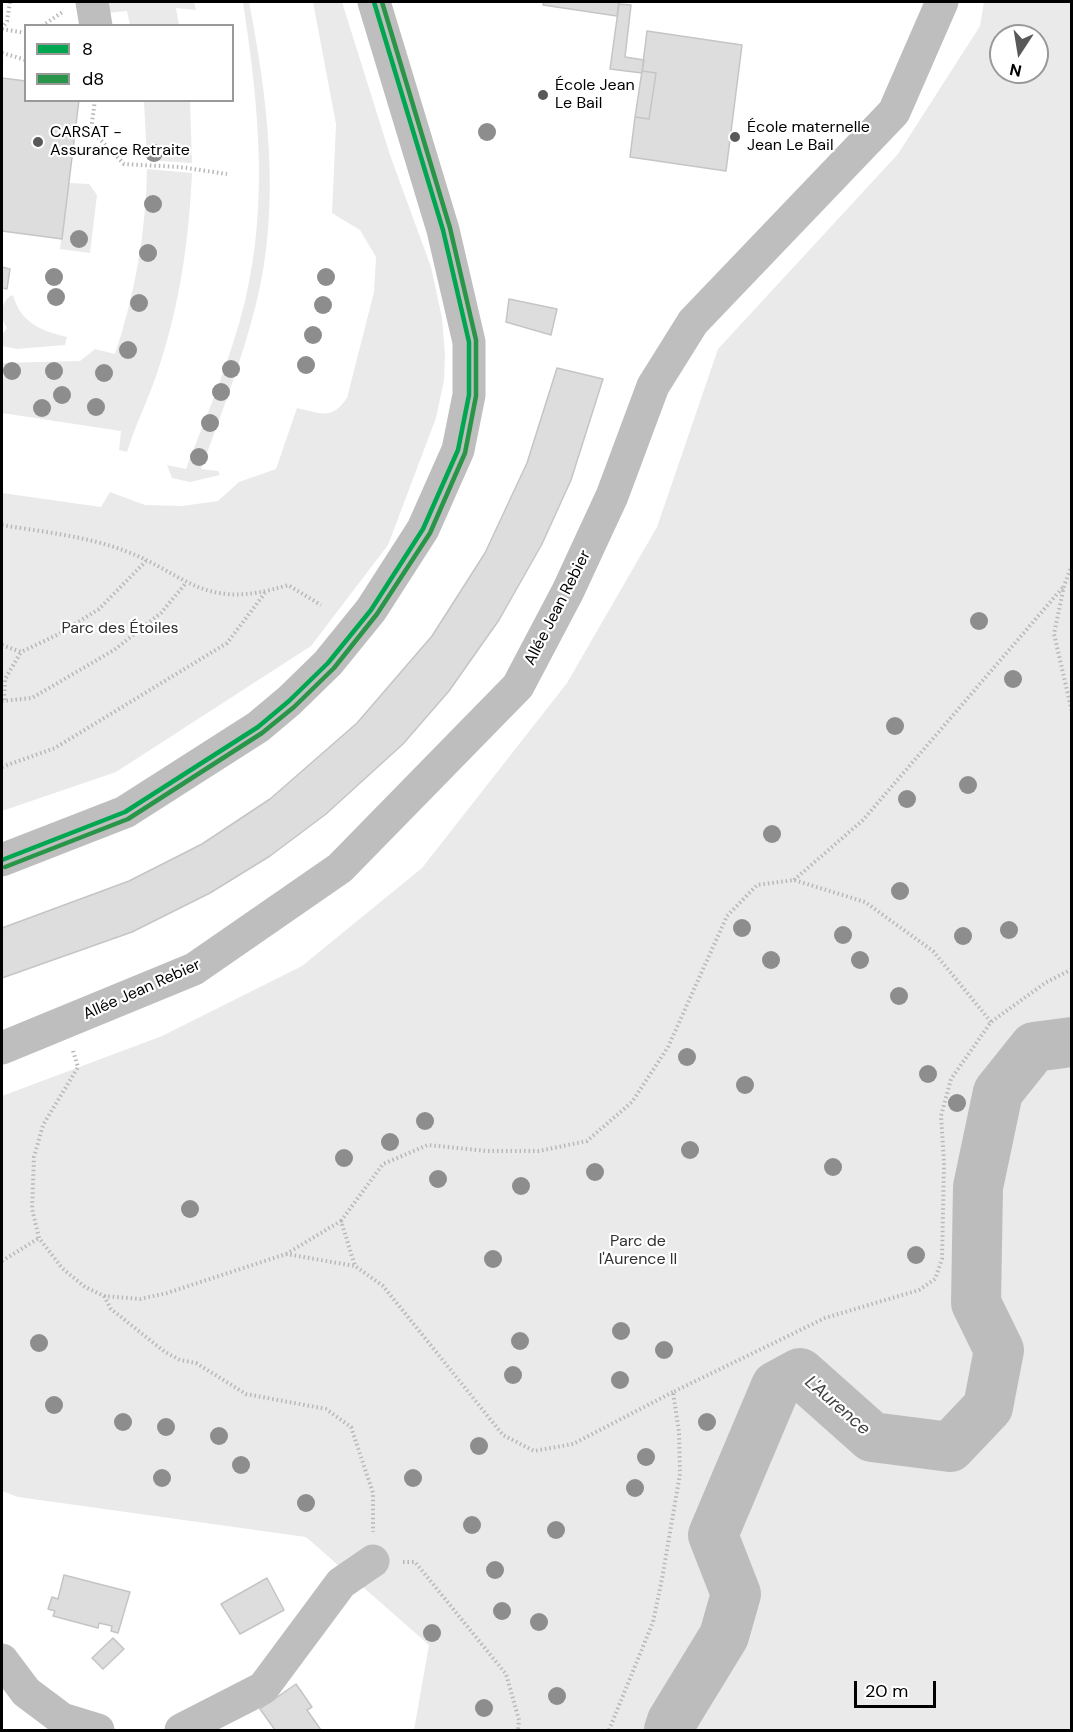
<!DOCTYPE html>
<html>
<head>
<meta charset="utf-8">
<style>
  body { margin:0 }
  #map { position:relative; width:1073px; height:1732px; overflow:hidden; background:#fff; font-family:"DM Sans",sans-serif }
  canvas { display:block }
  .frame { position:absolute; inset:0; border:3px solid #000; pointer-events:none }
  .legend { position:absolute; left:24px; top:24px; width:210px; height:78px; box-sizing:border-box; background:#fff; border:2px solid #999; margin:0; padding:8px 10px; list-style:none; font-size:18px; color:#000 }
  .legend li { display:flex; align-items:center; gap:12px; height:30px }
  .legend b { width:30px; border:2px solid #999 }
  .north { position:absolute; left:989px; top:24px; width:60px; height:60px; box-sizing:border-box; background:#fff; border:2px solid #999; border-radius:50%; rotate:192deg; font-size:16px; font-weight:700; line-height:24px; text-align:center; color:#000 }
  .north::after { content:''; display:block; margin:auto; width:21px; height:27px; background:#595959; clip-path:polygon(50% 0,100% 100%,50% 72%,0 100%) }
  .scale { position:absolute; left:854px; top:1681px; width:82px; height:27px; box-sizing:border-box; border:3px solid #000; border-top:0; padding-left:8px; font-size:18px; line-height:21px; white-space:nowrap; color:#000; -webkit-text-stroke:4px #fff; paint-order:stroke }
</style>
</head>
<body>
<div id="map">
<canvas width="1073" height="1732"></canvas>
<div class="frame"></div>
<ul class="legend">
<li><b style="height:8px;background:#00a650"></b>8</li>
<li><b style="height:8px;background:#289548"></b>d8</li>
</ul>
<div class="north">N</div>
<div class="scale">20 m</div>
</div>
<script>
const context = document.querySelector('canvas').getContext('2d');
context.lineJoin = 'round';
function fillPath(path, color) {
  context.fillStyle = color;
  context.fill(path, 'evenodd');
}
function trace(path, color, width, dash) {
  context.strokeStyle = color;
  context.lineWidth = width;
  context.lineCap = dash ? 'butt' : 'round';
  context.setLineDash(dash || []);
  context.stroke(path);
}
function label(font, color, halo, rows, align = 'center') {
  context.font = font + ' "DM Sans",sans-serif';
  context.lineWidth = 4.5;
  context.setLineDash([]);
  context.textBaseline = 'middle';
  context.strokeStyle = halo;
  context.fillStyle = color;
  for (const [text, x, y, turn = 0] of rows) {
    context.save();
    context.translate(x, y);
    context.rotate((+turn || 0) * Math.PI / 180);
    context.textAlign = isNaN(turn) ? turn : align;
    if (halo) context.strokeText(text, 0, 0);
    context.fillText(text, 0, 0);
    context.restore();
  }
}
fillPath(new Path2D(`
  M109,2H194L196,10L176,8L179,25H130L127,11L108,13Z
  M243,2H249C268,101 281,204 256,304C242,360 221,415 201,469L218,471L220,475L190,482L172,478L167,465L186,469C207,414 231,359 245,301C269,200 258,102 243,2Z
  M313,2H342L390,155L431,267L442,318L445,354L444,380L436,418L388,545L311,646L116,772L2,811V493L101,507L110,492L145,505L182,506L218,501L239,482L276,469L297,408C321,413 331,421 347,398L374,292L376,257L360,230L332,213L336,124Z
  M984,2H1071V1730H414L429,1645L306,1537L18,1497L2,1491V1096L162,1036L302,966L422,868L567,683L657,527L718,349L898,154L980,26ZM1001,36H1037V72H1001Z
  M144,101H190L192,163L147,160Z
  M147,169L192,173C189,239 180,304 159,367C150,396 136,423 127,452L119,450L121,431L2,413V363L80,361L95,349L115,354C135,294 146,232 147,169Z
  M68,183L89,184L97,195L90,253L60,249Z
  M13,295C20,322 41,331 67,337L65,345L17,349L2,346V335L7,328C0,318 0,300 13,295Z`), '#eaeaea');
trace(new Path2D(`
  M669,1730L672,1721L724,1636L736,1594L713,1535L776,1386L800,1373L872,1437L950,1447L988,1407L999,1350L976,1303L978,1187L998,1092L1034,1047L1072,1042`), '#bcbcbc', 50);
const building = new Path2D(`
  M544,2H619L617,16L543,5Z
  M619,4L631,5L625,57L644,60L642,73L610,69Z
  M647,31L742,45L726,171L630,157L635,117L649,119L656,73L642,71Z
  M642,71L656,73L649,119L635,117Z
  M2,78L26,81V100H79L62,239L2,231Z
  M2,267L10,269L7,289L2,288Z
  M509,299L557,309L551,335L506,322Z
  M557,368L603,379L571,480L542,544L499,620L449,691L403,744L326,814L270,856L210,893L132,932L2,978V928L129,881L202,844L270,799L357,723L432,636L485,553L527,463Z
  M64,1575L130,1592L118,1633L111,1631L112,1626L99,1623L98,1628L53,1616L55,1611L48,1609L52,1597L58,1599Z
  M267,1578L284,1610L240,1634L221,1604Z
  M113,1638L124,1649L103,1669L92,1658Z
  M296,1684L312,1707L307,1710L321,1730H275L260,1709Z`);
fillPath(building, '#ddd');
trace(building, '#c5c5c5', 1.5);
trace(new Path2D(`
  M42,26L64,11
  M2,29L7,21L10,2
  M2,29L26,33
  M2,53L26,60
  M95,100L91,130L124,164L180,167L227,174
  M2,525C37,531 76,535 111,546C186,569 197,614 288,585L321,605
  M1072,565L1064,586L1054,634L1072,712
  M2,645L21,652L59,634L99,609L146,561
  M4,700L5,679L21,652
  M2,701L32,698L114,650L161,613L186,583
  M2,767L55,748L227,643L265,593
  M794,880L863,820L1064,586
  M73,1051L78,1067L43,1125L34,1157L32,1209L39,1238L62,1268L85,1287L104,1296L140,1299L167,1293L286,1254L355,1266L383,1286L503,1435L534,1451L573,1444L673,1392
  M341,1221L383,1164L428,1145L487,1151H539L587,1141L632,1102L668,1047L727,916L757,885L794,880L865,902L933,951L991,1022
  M286,1254L341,1221L355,1266
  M2,1261L39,1238
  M104,1296L111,1309L165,1352L180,1360L196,1363L246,1394L326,1409L351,1427L373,1493V1532
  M403,1562H415L506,1674L519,1720L518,1730
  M609,1730L653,1622L662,1579L680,1474L679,1432L673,1392L825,1318L919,1290L935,1279L942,1259L944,1162L941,1116L951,1079L991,1022L1045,983L1072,969`), '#b8b8b8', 4, [1.5, 3]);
trace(new Path2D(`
  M92,2L96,26
  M2,860L125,812L258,727L289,701L328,663L371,610L423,529L458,450L469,395V342L443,230L374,2
  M2,1048L194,969L340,868L518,686L568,591L612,496L653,386L693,322L894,112L942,2
  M2,1660L26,1692L62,1719L98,1730
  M181,1730L263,1688L341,1583L373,1561`), '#bebebe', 33);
trace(new Path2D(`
  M2,860L125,812L258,727L289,701L328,663L371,610L423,529L458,450L469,395V342L443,230L374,2`), '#00a650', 4.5);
trace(new Path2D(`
  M5,867L128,819L262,733L294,707L334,668L377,614L430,533L465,453L476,396V340L450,228L382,2`), '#289548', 4.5);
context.fillStyle = '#8d8d8d';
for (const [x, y] of [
  [487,132],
  [154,153],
  [153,204],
  [79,239],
  [148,253],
  [54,277],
  [326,277],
  [56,297],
  [139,303],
  [323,305],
  [313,335],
  [128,350],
  [306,365],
  [231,369],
  [12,371],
  [54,371],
  [104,373],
  [221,392],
  [62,395],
  [96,407],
  [42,408],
  [210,423],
  [199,457],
  [979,621],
  [1013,679],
  [895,726],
  [968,785],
  [907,799],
  [772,834],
  [900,891],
  [742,928],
  [1009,930],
  [843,935],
  [963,936],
  [771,960],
  [860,960],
  [899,996],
  [687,1057],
  [928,1074],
  [745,1085],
  [957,1103],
  [425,1121],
  [390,1142],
  [690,1150],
  [344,1158],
  [833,1167],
  [595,1172],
  [438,1179],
  [521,1186],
  [190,1209],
  [916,1255],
  [493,1259],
  [621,1331],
  [520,1341],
  [39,1343],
  [664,1350],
  [513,1375],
  [620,1380],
  [54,1405],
  [123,1422],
  [707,1422],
  [166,1427],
  [219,1436],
  [479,1446],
  [646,1457],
  [241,1465],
  [162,1478],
  [413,1478],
  [635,1488],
  [306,1503],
  [472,1525],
  [556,1530],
  [495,1570],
  [502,1611],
  [539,1622],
  [432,1633],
  [557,1696],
  [484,1708]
]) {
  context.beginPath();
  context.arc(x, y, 9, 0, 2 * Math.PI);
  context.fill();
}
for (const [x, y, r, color] of [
  [543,95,6,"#595959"],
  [735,137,6,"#595959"],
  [38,142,6,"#595959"]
]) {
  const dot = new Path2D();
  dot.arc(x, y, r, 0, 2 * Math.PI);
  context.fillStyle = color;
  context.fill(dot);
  trace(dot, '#fff', 2);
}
label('16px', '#000', '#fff', [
  ["École Jean",555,86],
  ["Le Bail",555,104],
  ["École maternelle",747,128],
  ["Jean Le Bail",747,146],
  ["CARSAT -",50,133],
  ["Assurance Retraite",50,151]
], 'left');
label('16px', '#000', '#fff', [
  ["Allée Jean Rebier",558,608,-63],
  ["Allée Jean Rebier",142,990,-24]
]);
label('16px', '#303030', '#fff', [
  ["Parc des Étoiles",120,629],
  ["Parc de",638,1242],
  ["l'Aurence II",638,1260]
]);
label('italic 18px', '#414141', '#fff', [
  ["L'Aurence",837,1406,41]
]);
</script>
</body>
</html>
